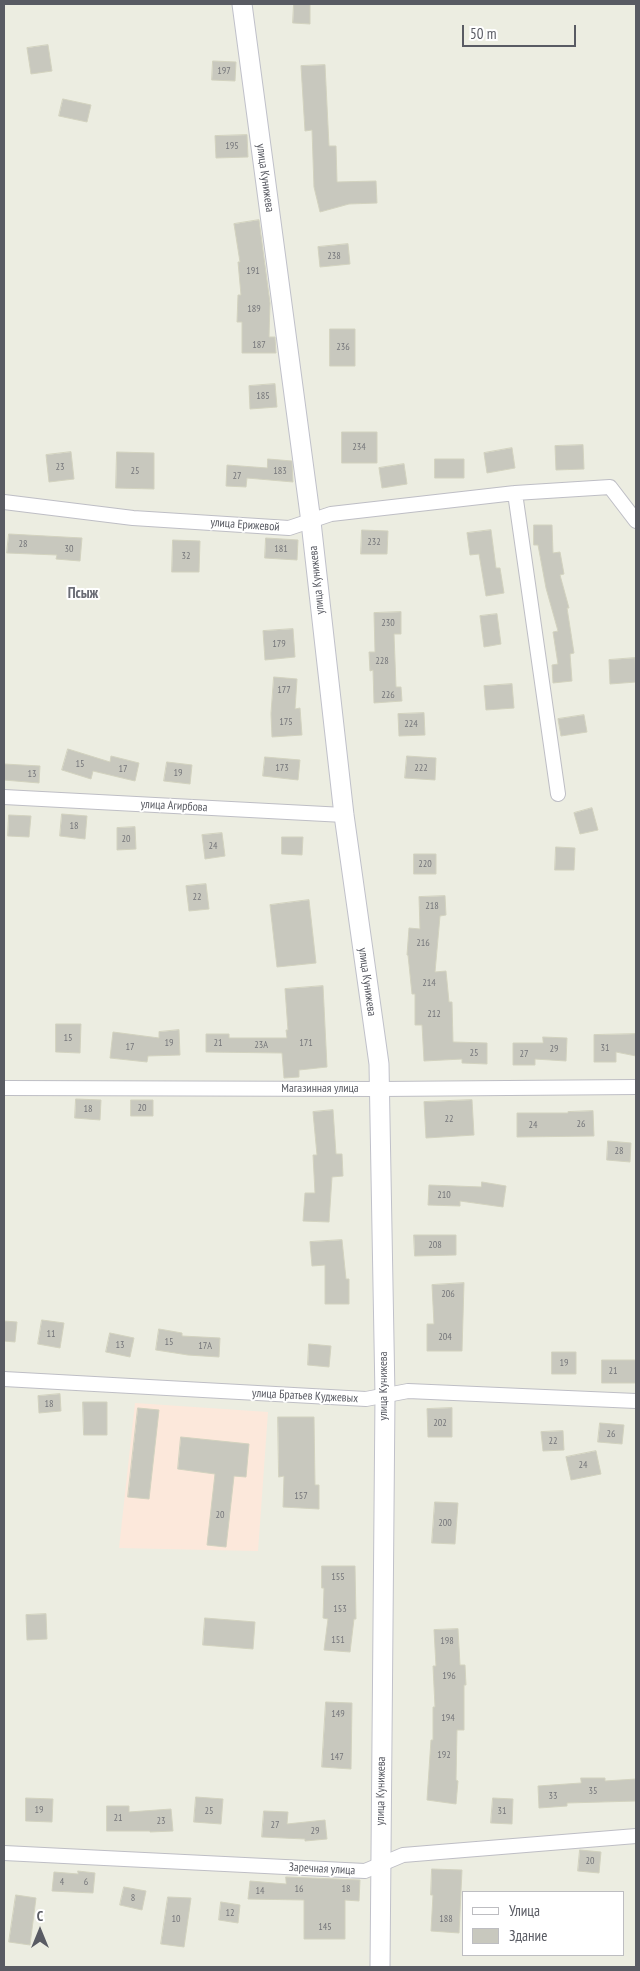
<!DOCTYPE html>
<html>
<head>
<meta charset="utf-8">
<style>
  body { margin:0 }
  #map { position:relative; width:640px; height:1971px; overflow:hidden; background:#ecede1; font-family:"PT Sans Narrow",sans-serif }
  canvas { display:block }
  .frame { position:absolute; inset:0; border:5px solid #595b63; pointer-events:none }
  .legend { position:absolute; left:462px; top:1891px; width:162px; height:65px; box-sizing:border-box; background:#fff; border:1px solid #bdbdc1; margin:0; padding:6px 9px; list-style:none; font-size:15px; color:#595b63 }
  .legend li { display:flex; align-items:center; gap:10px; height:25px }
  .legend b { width:25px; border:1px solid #bdbdc1 }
  .north { position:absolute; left:15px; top:1906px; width:50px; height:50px; -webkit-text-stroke:4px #fff; paint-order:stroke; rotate:0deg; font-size:14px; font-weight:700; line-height:20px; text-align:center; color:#595b63 }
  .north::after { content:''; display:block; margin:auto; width:18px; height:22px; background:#595b63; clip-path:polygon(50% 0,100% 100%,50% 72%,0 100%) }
  .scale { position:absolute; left:462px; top:25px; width:114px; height:22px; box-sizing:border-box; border:2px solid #595b63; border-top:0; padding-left:6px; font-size:15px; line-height:18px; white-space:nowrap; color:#595b63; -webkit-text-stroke:4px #fff; paint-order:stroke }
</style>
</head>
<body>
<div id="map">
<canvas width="640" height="1971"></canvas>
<div class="frame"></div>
<ul class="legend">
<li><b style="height:6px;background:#fff"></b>Улица</li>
<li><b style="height:14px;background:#c8c8be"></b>Здание</li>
</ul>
<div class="north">С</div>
<div class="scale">50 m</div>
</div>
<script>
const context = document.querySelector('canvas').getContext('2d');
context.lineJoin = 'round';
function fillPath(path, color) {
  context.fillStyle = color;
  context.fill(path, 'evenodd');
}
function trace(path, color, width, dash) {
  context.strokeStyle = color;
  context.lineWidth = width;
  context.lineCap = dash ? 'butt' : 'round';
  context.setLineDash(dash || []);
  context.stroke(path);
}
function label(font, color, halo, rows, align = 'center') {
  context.font = font + ' "PT Sans Narrow",sans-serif';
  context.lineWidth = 4;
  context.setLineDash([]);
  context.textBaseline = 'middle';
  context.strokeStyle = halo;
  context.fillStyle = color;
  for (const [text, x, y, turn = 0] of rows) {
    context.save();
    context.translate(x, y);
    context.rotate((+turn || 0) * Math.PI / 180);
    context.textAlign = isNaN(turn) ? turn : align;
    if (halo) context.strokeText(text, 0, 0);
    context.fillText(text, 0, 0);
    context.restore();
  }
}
fillPath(new Path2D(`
  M135,1403L268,1412L258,1551L119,1548Z`), '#fce8db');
const building = new Path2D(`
  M294,4H310V24L293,23Z
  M48,45L52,71L31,74L27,48Z
  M213,61L236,62L235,81L212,80Z
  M325,65L329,146H336L337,182L376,181L377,203L349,204L320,212L314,187L312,130L305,131L301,66Z
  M63,99L91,105L87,122L59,116Z
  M247,135L248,157L216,158L215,136Z
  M259,220L270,303L269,337H275L276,353H242V322H237L238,295H241L238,262H240L234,224Z
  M348,244L350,264L320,267L318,247Z
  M330,329H355V366H330Z
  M275,384L277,407L250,409L249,386Z
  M342,432H377V463H342Z
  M583,445L584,469L556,470L555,446Z
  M512,448L515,468L487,473L484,453Z
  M71,452L74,479L49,482L46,455Z
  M117,452L154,453V489L116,488Z
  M268,459L292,461L293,482L247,478L246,487L226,486L227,465L267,468Z
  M435,459H464V478H435Z
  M404,464L407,484L382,488L379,468Z
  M534,525H552L553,553L560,552L564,574L560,575L569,608H567L574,653L570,654L572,681L553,683L552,665L558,664L553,632L558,631L546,588L538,545H534Z
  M362,530L388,531L387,554H361Z
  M491,530L496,568H500L504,593L486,596L479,554L470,555L467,533Z
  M9,534L82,538L80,561L56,559L57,555L7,553Z
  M266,538L298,540L297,560L265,558Z
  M173,540L200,541L199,572H172Z
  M401,612V634H394L396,687H401L402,701L374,703L373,670L370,671L369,652H375L374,613Z
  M497,614L501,644L484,647L480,616Z
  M293,629L295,657L265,660L263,631Z
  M635,658L636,682L610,684L609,660Z
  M274,677L297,679L295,709L300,708L302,735L272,737L271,714Z
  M512,684L514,708L486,710L484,686Z
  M424,713L425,735L399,736L398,714Z
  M584,715L587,732L561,736L558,719Z
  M68,749L110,762L111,756L139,763L135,781L93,771L91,779L62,770Z
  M407,756L436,758L435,780L405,778Z
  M265,757L300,760L298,780L263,776Z
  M167,762L192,765L190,784L164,781Z
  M4,764L40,766L39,783L4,780Z
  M592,808L598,830L580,834L574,813Z
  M62,814L87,816L85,839L60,836Z
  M9,815L31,816L29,837L8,836Z
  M135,827L136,849L117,850V828Z
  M222,833L225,856L205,859L202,835Z
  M282,837H303L302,855L282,854Z
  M556,847L575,848L574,870H555Z
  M414,854H436V874H414Z
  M206,884L209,909L189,911L186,886Z
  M445,896L446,915L440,916L435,972L446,971L449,1002H452L453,1042L487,1043V1064L462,1063V1059L424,1061L422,1025H415V994H412L408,955H407L409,928L420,929L419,897Z
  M309,900L316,963L277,967L270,905Z
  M323,986L327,1067L299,1070V1077L284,1078L282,1053L206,1052V1034H229V1038H287L286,1030H288L285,989Z
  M56,1024H81L80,1053L56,1052Z
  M179,1030L180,1055L148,1056L147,1062L110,1058L113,1032L159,1038V1032Z
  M636,1034V1056L616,1052V1062H594V1035Z
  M543,1037L567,1038L566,1061L535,1059V1065H513V1043H543Z
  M76,1099L101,1100L100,1120L75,1118Z
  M131,1100H153V1116H131Z
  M472,1100L474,1135L426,1138L424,1102Z
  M333,1110L336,1154H342L343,1176L332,1177L329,1222L303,1221L305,1193H315L313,1155H317L313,1112Z
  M593,1111L594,1136L517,1137V1113H568V1112Z
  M608,1141L631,1143L630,1162L607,1160Z
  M482,1182L506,1186L503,1207L460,1201V1206L428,1205L429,1185L481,1187Z
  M414,1235H456V1255L415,1256Z
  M342,1240L346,1279H349V1304H325V1265L312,1266L310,1242Z
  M464,1283L462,1351H427V1324H434L432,1285Z
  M42,1320L64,1323L60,1348L38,1344Z
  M4,1321L17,1322L15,1342L4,1341Z
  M159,1329L182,1333V1336L220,1338L219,1357L188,1355L156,1350Z
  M110,1333L134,1338L130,1357L106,1352Z
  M309,1344L331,1346L329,1367L308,1365Z
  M552,1352H576V1374H552Z
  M602,1360H636V1383H602Z
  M60,1394L61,1411L39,1413L38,1396Z
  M83,1402H107V1435H84Z
  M138,1408L159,1410L149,1499L128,1497Z
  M452,1408V1437H428L427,1409Z
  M278,1417H314L315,1485H319V1509L283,1507L284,1476L279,1477Z
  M600,1423L624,1425L622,1444L598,1442Z
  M563,1431L564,1450L543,1451L541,1432Z
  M181,1437L249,1444L246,1477L234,1476L226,1547L207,1545L215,1474L178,1469Z
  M596,1451L601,1474L571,1480L566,1457Z
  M435,1502L458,1503L455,1544L432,1543Z
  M322,1566H355L356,1619H354L350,1652L324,1650L328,1619L323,1618L324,1588H322Z
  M46,1614L47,1639L27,1640L26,1615Z
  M205,1618L255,1622L253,1649L203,1645Z
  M458,1629L460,1665H465L466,1685H464V1730H457L456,1780L458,1781L456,1804L427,1800L431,1740H433V1707H435L433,1666H436L434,1630Z
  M326,1702L352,1703L351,1769L322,1767Z
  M581,1778H605V1781L636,1779V1801L567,1803V1806L539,1808L538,1786L581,1783Z
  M196,1797L223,1799L221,1824L194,1822Z
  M26,1798L53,1799L52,1822L26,1821Z
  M493,1798L513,1799L512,1824L491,1823Z
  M107,1806H129V1812L171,1809L173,1831L150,1832V1831H107Z
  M264,1811L288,1812L287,1824L325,1820L327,1839L305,1841V1839L262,1837Z
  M580,1850L601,1852L599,1873L578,1871Z
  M432,1869L462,1870L459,1933L431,1931L433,1895H431Z
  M78,1871L95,1873L93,1893L52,1891L54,1872L78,1874Z
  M286,1877L360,1880L359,1901L345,1900V1939H304V1900L248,1899L250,1881L286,1884Z
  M124,1887L146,1891L142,1910L120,1905Z
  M16,1895L36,1898L30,1945L9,1942Z
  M168,1897L191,1898L184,1947L161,1944Z
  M221,1902L240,1905L238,1923L219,1920Z`);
fillPath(building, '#c8c8be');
trace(building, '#d2d2bf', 1);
const street = new Path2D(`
  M515,493L558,794
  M4,502L133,518L289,528L331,514L515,493L610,487L636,521
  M4,797L344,815
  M4,1088L380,1089L636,1087
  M4,1379L366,1399L408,1391L636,1401
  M4,1853L365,1871L403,1855L636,1836`);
const secondary = new Path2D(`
  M242,4L311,522L344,815L379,1064L385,1396L380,1967`);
trace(street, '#bebec5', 16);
trace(secondary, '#c0c1ca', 21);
trace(street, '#fff', 14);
trace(secondary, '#fff', 19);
label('10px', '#75767a', null, [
  ["197",224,71],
  ["195",232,146],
  ["238",334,256],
  ["191",253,271],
  ["189",254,309],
  ["187",259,345],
  ["236",343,347],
  ["185",263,396],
  ["234",359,447],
  ["23",60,467],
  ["25",135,471],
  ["183",280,471],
  ["27",237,476],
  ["232",374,542],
  ["28",23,544],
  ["30",69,549],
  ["181",281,549],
  ["32",186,556],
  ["230",388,623],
  ["179",279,644],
  ["228",382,661],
  ["177",284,690],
  ["226",388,695],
  ["175",286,722],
  ["224",411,724],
  ["15",80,764],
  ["173",282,768],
  ["222",421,768],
  ["17",123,769],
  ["19",178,773],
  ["13",32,774],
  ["18",74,826],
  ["20",126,839],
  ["24",213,846],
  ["220",425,864],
  ["22",197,897],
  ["218",432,906],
  ["216",423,943],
  ["214",429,983],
  ["212",434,1014],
  ["15",68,1038],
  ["19",169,1043],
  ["21",218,1043],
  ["171",306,1043],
  ["23А",261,1045],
  ["17",130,1047],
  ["31",605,1048],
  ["29",554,1049],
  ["25",474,1053],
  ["27",524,1054],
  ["20",142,1108],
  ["18",88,1109],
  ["22",449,1119],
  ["26",581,1124],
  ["24",533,1125],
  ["28",619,1151],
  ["210",444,1195],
  ["208",435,1245],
  ["206",448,1294],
  ["11",51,1334],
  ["204",445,1337],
  ["15",169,1342],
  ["13",120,1345],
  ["17А",205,1346],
  ["19",564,1363],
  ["21",613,1371],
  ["18",49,1404],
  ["202",440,1423],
  ["26",611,1434],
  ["22",553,1441],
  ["24",583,1465],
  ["157",301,1496],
  ["20",220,1515],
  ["200",445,1523],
  ["155",338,1577],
  ["153",340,1609],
  ["151",338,1640],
  ["198",447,1641],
  ["196",449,1676],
  ["149",338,1714],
  ["194",448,1718],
  ["192",444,1755],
  ["147",337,1757],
  ["35",593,1791],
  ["33",553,1796],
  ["19",39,1810],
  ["25",209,1811],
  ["31",502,1811],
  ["21",118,1818],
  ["23",161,1821],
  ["27",275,1825],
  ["29",315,1831],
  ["20",590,1861],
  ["4",62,1882],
  ["6",86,1882],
  ["16",299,1889],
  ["18",346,1889],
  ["14",260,1891],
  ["8",133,1898],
  ["12",230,1913],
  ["10",176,1919],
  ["188",446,1919],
  ["145",325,1927]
]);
label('12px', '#595b63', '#fff', [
  ["улица Кунижева",265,178,82],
  ["улица Ерижевой",245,525,4],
  ["улица Кунижева",317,580,-96],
  ["улица Агирбова",174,806,3],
  ["улица Кунижева",367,982,82],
  ["Магазинная улица",320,1089],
  ["улица Кунижева",384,1386,-90],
  ["улица Братьев Куджевых",305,1396,3],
  ["улица Кунижева",381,1791,-89],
  ["Заречная улица",322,1869,3]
]);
label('bold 15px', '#6a6c75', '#fff', [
  ["Псыж",83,594]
]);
</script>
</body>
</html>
